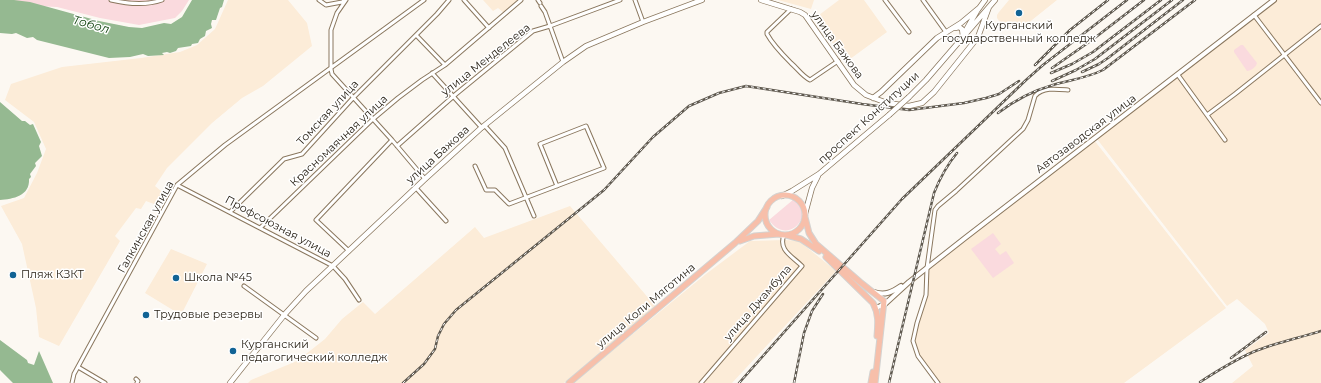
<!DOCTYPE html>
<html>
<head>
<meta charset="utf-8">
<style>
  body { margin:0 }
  canvas { display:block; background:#fcf8f2 }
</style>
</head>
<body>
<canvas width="1321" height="383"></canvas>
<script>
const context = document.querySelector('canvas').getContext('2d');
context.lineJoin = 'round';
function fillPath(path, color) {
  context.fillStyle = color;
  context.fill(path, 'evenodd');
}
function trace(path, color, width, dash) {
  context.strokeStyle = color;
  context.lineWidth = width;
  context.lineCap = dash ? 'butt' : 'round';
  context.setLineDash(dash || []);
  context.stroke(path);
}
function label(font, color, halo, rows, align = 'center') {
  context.font = font + ' Montserrat,sans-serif';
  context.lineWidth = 3;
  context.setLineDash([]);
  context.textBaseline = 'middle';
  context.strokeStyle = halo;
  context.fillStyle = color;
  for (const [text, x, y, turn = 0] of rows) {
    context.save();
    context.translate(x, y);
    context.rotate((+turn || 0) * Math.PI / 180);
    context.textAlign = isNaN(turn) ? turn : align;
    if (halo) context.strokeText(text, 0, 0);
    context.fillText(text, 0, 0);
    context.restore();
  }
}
fillPath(new Path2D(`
  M228,0H288L307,23L312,46L263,86L242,98L212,123L167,168L155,186L167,196L159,206L146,201L141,209L136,208L115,236L120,241L59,346L39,337L36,308L22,244L1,206L24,198L37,173L46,149L34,122L5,100L11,84L62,67L141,58L180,52L197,45L215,29Z
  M483,0H520L504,13L498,8L493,11Z
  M778,0H814L811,9Z
  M839,0H864L887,32L846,62L815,18Z
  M1009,0H1057L1022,28L1017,24L1010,28H1006L1002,25L997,18V15L999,12Z
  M1276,0H1321V383H1232L1253,366L1245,350L1269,333L1265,324L1237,299L1227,306L1097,139Z
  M1094,140L1226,308L1124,383H939L919,355L914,342L918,322L927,295L928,268Z
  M570,206L656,307L564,383H248L251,380L297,361L325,339L342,319L363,302L375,314L475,227L484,238Z
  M785,240L799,241L836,271L732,383H573L706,274L750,241Z
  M171,249L207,264L181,315L145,293Z`), '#fcecd8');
fillPath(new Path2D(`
  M0,0H189L182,11L175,18L139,25L100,18L57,7L0,4Z
  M1241,45H1243L1257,63C1256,67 1251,71 1247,71L1234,52V50Z
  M794,199C817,215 787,247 769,220Z
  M993,233L1001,244L995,249L1000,255L1006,251L1014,263L993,278L971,249Z`), '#fadade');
fillPath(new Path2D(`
  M0,0H14L30,2L99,21L129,27L142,28L164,23L171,24L182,17L192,0H224L222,7L220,8L216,20H212L211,24L212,28L206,31L205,36L200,39L198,43L192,44L191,46L178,48L176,51L170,53L167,52L162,53L164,55L148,56L143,54L130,57L109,58L37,40L33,37L27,38L16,33L12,34L0,33Z
  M0,102L22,121H25L30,125L33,124L41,142L39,146L42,156L35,163L36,166L30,174L31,177L29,179C30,196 13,199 0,200Z
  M0,340L27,360L28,363L34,365L39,351L53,383H13L0,370Z`), '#95b991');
const minor = new Path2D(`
  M111,0C128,4 145,6 162,0
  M319,0L326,5L342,2L345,0
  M346,0L337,13L331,30V69L332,74L392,140L425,179
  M464,0L489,28
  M538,0L540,3
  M635,0L643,22
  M885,0L909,32
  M923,0L946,32
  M541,6L545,12L563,62
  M791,9L767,32V34C773,45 782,54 791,63C798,69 802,76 810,80L838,61
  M1254,15L1321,103
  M416,35L445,65
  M432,73L482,128
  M1178,75L1225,140
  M1207,115L1235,94L1321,26
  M485,126L505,148L534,216
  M397,146L456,94L533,31L550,26L620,0
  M475,166L486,190H495L509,204L604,168L586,126L540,144L557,186
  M177,185L333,266L345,279L359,300
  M416,188L446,221
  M230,212L284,159L302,154L353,98L437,14L449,0
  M260,228L373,119L398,98L422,80L445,65L521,0
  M349,251L316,220L392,140
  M244,286L316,338
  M78,367L105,383
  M136,379L138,381L137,383
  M72,383L74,374L177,185L225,145L424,0
  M701,383L802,266C792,256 778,250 784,235
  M938,383L918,356L913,341L917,323L926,295L927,268L935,210L938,206L956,191L1023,129L1028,120L1035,96C1043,87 1057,89 1068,90`);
const tertiary = new Path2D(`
  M874,292C885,296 892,292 901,286
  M876,308L885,304L909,282L965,238L1274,0`);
const secondary = new Path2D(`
  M761,0L800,12L805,15L854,85L866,95L887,103L909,106L922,103L934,92L978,37L989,7
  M955,28L959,27L962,29L963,36
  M966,30L977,11L985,0
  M909,97L926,80L995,0
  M873,98L881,92L937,38L961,23L979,8
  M782,196L792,191L819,174L889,115
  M805,214L812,188L818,176
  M230,383L285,314L306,291L425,179L480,129L563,62L586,46L643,22L702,0`);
const primary = new Path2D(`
  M765 215a20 20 0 1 1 40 0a20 20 0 1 1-40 0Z
  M805,217L809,233L816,244L860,282L884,301L875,383
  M786,235L801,239L819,251
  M740,241L754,236L779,234
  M826,257L873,303C879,314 878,324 877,336
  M569,383L735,243L758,221L767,207
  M871,383L873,372`);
trace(minor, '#8a775e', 5);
trace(tertiary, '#8a775e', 6);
trace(secondary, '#8a775e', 6);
trace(primary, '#d4d3d1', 7);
trace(minor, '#fff', 3);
trace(tertiary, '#fff', 4);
trace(secondary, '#fff', 4.5);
trace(primary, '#f7bfaa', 5);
const rail = new Path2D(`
  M1035,65L1070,30L1108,0
  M1052,68L1092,40L1144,0
  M1082,72L1099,64L1108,58L1183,0
  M1051,73L1072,64L1093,52L1161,0
  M1052,81L1076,70L1095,59L1172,0
  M998,113C1015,100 1032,91 1053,85C1070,80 1087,78 1103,70L1195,0
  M1231,358L1266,332
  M1200,382C1217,371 1235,360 1253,352C1275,343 1299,338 1321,331
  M403,383L424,364L435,349L438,336L444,324L456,310L604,190L653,137L689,106L719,93L746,86L862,104L909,110L964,103L986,98L999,94L1019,81
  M739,383L902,199L1026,80L1043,65L1127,0
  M794,383L804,333L812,311L823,294
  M889,383L934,193C940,178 947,165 957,153`);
trace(rail, '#5f594f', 2.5);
trace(rail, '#fff', 1, [3]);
const secondaryBridge = new Path2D(`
  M889,115L909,97`);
trace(secondaryBridge, '#8a775e', 6, []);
trace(secondaryBridge, '#fff', 4.5);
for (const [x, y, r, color] of [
  [1019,13,4,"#116395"],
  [13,275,4,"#116395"],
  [176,278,4,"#116395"],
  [146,315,4,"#116395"],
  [233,351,4,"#116395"]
]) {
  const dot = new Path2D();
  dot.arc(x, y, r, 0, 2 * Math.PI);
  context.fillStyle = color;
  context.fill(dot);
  trace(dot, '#fff', 1.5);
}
label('11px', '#292217', '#fff', [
  ["Курганский",1019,26,"center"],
  ["государственный колледж",1019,39,"center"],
  ["Пляж КЗКТ",21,275],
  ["Школа №45",184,278],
  ["Трудовые резервы",154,315],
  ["Курганский",241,345],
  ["педагогический колледж",241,358]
], 'left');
label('11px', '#292217', '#fff', [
  ["улица Бажова",837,45,54],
  ["улица Менделеева",486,60,-38],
  ["Томская улица",328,113,-47],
  ["проспект Конституции",869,118,-42],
  ["Автозаводская улица",1086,134,-37],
  ["Красномаячная улица",339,141,-43],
  ["улица Бажова",438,155,-42],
  ["Галкинская улица",146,227,-61],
  ["Профсоюзная улица",278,227,28],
  ["улица Джамбула",758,303,-49],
  ["улица Коли Мяготина",646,306,-40]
]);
label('italic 12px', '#124510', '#fff', [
  ["Тобол",91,25,16]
]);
</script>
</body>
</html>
